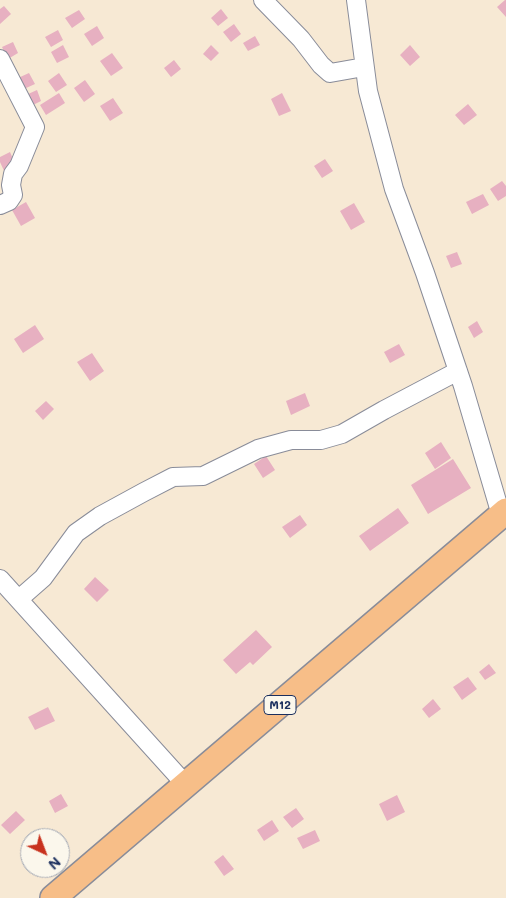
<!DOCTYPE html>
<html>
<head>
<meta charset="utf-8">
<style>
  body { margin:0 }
  #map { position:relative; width:506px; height:898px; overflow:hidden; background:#f7e9d4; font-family:Mali,sans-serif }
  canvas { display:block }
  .north { position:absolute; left:20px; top:828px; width:50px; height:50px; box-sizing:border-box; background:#fbf7ec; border:1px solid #a1a7b3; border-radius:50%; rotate:137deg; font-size:14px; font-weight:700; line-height:20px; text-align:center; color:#1b2f5e }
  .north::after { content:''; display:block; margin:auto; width:18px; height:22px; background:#c8321e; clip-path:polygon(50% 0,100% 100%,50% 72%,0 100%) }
</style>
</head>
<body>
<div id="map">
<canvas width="506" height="898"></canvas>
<div class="north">N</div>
</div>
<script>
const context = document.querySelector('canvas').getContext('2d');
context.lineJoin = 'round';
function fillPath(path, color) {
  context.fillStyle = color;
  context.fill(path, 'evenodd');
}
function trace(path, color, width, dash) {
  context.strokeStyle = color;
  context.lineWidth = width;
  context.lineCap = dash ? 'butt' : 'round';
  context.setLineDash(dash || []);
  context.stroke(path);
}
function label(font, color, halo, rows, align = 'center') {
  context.font = font + ' Mali,sans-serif';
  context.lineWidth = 4.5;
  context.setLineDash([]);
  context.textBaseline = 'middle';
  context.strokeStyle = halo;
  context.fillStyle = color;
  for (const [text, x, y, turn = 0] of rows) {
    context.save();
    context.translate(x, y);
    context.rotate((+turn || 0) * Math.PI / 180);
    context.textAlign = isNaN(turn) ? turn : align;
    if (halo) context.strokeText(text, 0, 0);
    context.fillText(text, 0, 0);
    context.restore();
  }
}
fillPath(new Path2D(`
  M505,0H506V17L497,7Z
  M4,6L11,14L0,24V9Z
  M221,9L228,18L218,26L211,18Z
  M79,10L85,19L72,28L65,18Z
  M234,24L241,34L231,42L223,32Z
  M97,26L104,38L92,46L84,34Z
  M58,30L63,40L51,47L45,37Z
  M255,36L260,45L248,51L243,43Z
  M13,42L18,53L8,59L2,47Z
  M63,45L69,57L57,63L51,52Z
  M211,45L219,53L211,61L203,54Z
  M410,45L420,57L410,66L400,55Z
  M112,53L123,68L111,76L100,61Z
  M174,60L181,69L171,77L164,68Z
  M29,73L35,84L24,89L18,78Z
  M59,73L67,85L56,92L48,81Z
  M85,80L95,94L84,102L74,88Z
  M37,90L41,101L31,106L26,95Z
  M59,93L65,103L46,115L40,105Z
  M282,93L291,111L279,116L271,99Z
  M113,98L123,113L110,121L100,106Z
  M468,104L477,115L464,125L455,115Z
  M10,152L17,168L5,173L0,162V157Z
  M325,159L333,171L322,178L314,166Z
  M502,181L506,186V196L498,201L490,189Z
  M483,194L489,205L472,214L466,202Z
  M26,202L35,218L21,226L12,210Z
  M354,203L365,222L351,230L340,211Z
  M457,252L462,264L451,268L446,256Z
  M477,321L483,332L474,338L468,327Z
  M35,325L44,339L23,353L14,339Z
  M399,344L405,355L390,363L384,352Z
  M92,353L104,371L90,381L77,362Z
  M305,393L310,406L291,415L286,401Z
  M46,401L54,409L43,420L35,411Z
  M441,442L451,458L435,469L425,453Z
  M266,456L275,470L263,478L254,464Z
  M453,459L471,488L428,514L411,485Z
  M398,508L409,523L370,551L359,536Z
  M300,515L307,525L290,538L282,527Z
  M95,577L109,590L97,602L84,589Z
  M256,630L272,647L253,665L250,662L236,674L223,660Z
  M489,664L496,673L485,680L479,672Z
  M468,677L477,689L462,700L453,687Z
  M433,699L441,709L429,718L422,709Z
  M48,707L55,721L35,730L28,717Z
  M61,794L68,806L55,813L49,801Z
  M397,795L405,812L387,821L379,804Z
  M296,808L304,819L292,828L283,817Z
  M16,811L25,820L10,834L1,825Z
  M272,820L279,831L264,841L257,830Z
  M315,830L320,841L303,849L297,838Z
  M223,855L234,869L224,876L214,862Z`), '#e7b0c1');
const minor = new Path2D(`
  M263,0L301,39L321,65L330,73L364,67
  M356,0L368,91L394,189L425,273L463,386L501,515
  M0,59L35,127L19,166L13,174L11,185L13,195L9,201L0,205
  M0,579L186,785
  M19,599L43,578L76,533L100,516L144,492L173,477L203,476L258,449L291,440H321L342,434L384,410L458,371`);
const highway = new Path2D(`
  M53,898L506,511`);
trace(minor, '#898c99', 20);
trace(highway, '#898c99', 28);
trace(minor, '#fff', 18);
trace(highway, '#f7be88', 25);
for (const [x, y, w] of [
  [280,705,32]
]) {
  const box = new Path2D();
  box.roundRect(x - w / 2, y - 9.5, w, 19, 4);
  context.fillStyle = '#fbf7ec';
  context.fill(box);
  trace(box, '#1b2f5e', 1);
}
label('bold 12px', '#1b2f5e', null, [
  ["M12",280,705]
]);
</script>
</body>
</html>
